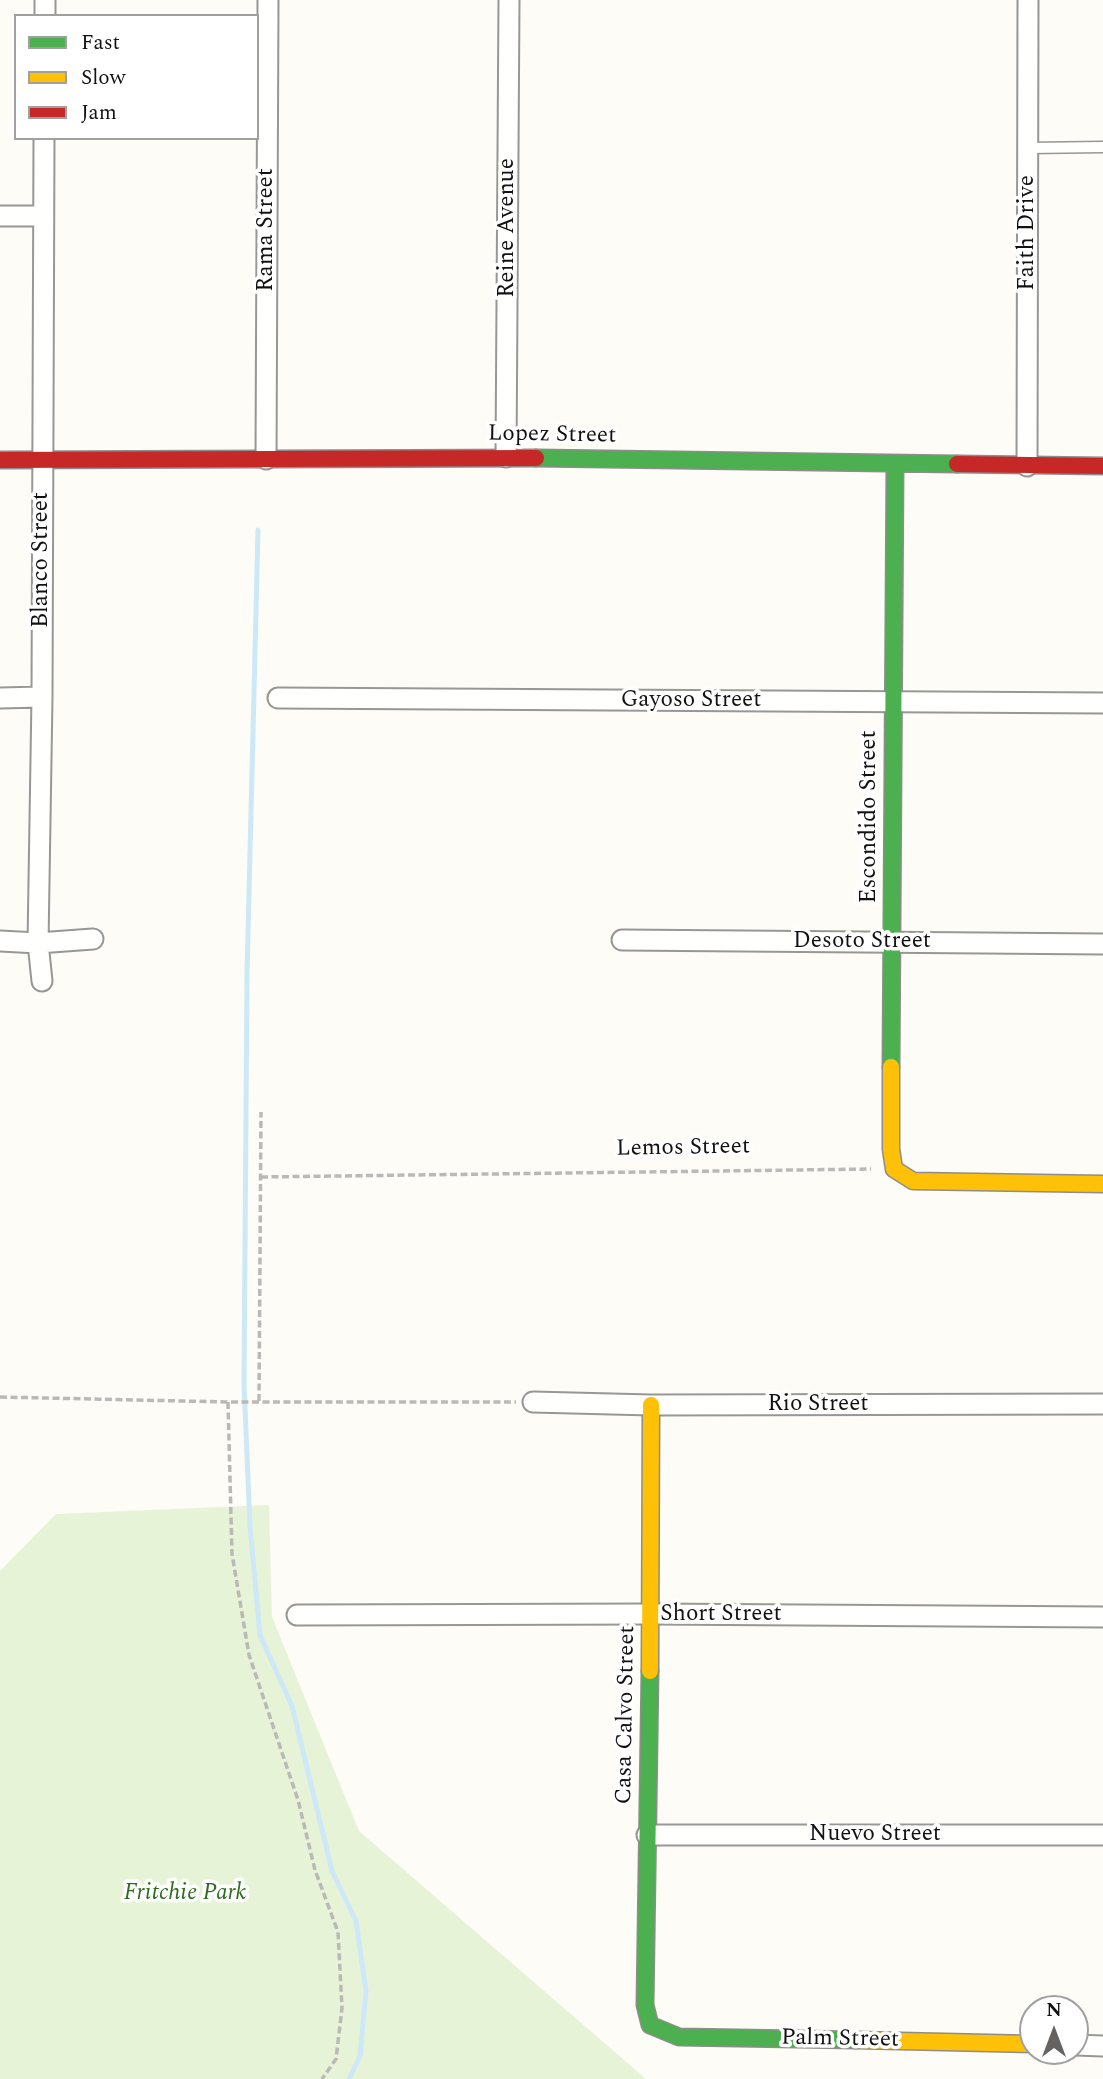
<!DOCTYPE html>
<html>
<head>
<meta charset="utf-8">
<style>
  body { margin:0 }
  #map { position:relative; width:1103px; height:2079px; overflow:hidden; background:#fdfcf7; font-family:Spectral,serif }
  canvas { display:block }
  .legend { position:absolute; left:14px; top:14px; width:245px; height:126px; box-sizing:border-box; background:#fff; border:2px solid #a0a0a0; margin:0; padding:9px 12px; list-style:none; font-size:21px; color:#111 }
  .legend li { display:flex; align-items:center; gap:14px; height:35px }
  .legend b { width:35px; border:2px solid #a0a0a0 }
  .north { position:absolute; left:1019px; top:1995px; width:70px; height:70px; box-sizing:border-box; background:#fff; border:2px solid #a0a0a0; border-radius:50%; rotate:0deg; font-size:19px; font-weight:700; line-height:28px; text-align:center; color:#111 }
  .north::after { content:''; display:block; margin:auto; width:24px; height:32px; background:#646362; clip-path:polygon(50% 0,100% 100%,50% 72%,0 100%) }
</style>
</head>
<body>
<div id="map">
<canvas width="1103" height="2079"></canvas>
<ul class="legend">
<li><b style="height:9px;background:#4caf50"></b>Fast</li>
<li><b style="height:9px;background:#ffc107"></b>Slow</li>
<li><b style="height:9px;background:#c62828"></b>Jam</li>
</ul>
<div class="north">N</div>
</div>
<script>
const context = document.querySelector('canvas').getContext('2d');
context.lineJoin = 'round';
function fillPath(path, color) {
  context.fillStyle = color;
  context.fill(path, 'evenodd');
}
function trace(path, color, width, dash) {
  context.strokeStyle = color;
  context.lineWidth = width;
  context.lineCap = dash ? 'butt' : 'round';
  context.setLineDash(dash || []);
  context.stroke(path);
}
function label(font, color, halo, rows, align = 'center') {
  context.font = font + ' Spectral,serif';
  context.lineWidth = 7;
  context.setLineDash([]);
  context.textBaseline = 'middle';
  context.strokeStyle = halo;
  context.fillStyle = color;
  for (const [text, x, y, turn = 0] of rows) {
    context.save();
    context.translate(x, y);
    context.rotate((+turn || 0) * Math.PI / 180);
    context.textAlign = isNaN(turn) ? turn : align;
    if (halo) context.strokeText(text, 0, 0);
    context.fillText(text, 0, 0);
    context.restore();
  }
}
fillPath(new Path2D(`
  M269,1505L272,1617L359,1831L646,2079H0V1571L56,1514Z`), '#e7f3d7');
trace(new Path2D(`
  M258,530L247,974L244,1384L250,1526L260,1635L292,1706L332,1871L356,1921L366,1991L360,2056L349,2079`), '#cde8f7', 5);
const lane = new Path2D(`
  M1028,148L1103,147`);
const street = new Path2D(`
  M45,16V0
  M0,216H43
  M506,457L509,0
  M266,459L268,0
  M1027,466L1028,0
  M0,698L42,697
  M278,698L1103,703
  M622,940L1103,944
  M0,941L38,943L93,939
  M42,981L38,943L42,697L44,138
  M533,1402L651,1405L1103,1404
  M297,1615L651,1614L1103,1617
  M647,1835H1103
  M1075,2045L1103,2046`);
const fast = new Path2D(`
  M536,458L957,464
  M891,1067L895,464
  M650,1671L645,2005L650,2025L679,2037L856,2040`);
const slow = new Path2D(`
  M891,1067V1149L894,1169L913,1181L1103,1184
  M650,1671L651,1405
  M856,2040L1033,2044`);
const jam = new Path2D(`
  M0,460L536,458
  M957,464L1103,466`);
trace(lane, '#979795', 13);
trace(street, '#979795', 23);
trace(fast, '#8e8d8b', 19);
trace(slow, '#8e8d8b', 19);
trace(jam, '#8e8d8b', 19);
trace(new Path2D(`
  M261,1177L871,1169
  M0,1397L228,1402H516
  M259,1401L261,1112
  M228,1402L232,1554L249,1655L298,1800L315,1870L338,1932L342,2008L336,2059L322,2079`), '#b9b9b8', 3.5, [7, 3.5]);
trace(lane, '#fffffe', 10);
trace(street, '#fffffe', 19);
trace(fast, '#4caf50', 16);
trace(slow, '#ffc107', 16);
trace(jam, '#c62828', 16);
label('23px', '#111', '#fff', [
  ["Reine Avenue",508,228,-90],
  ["Rama Street",267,230,-90],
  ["Faith Drive",1028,233,-90],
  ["Lopez Street",552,436,1],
  ["Blanco Street",42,560,-90],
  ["Gayoso Street",691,701],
  ["Escondido Street",870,817,-90],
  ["Desoto Street",862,942],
  ["Lemos Street",683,1149,-1],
  ["Rio Street",818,1405],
  ["Short Street",721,1615],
  ["Casa Calvo Street",627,1715,-89],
  ["Nuevo Street",875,1835],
  ["Palm Street",840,2040,1]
]);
label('italic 23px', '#2f6b1f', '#fff', [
  ["Fritchie Park",185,1894]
]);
</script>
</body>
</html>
